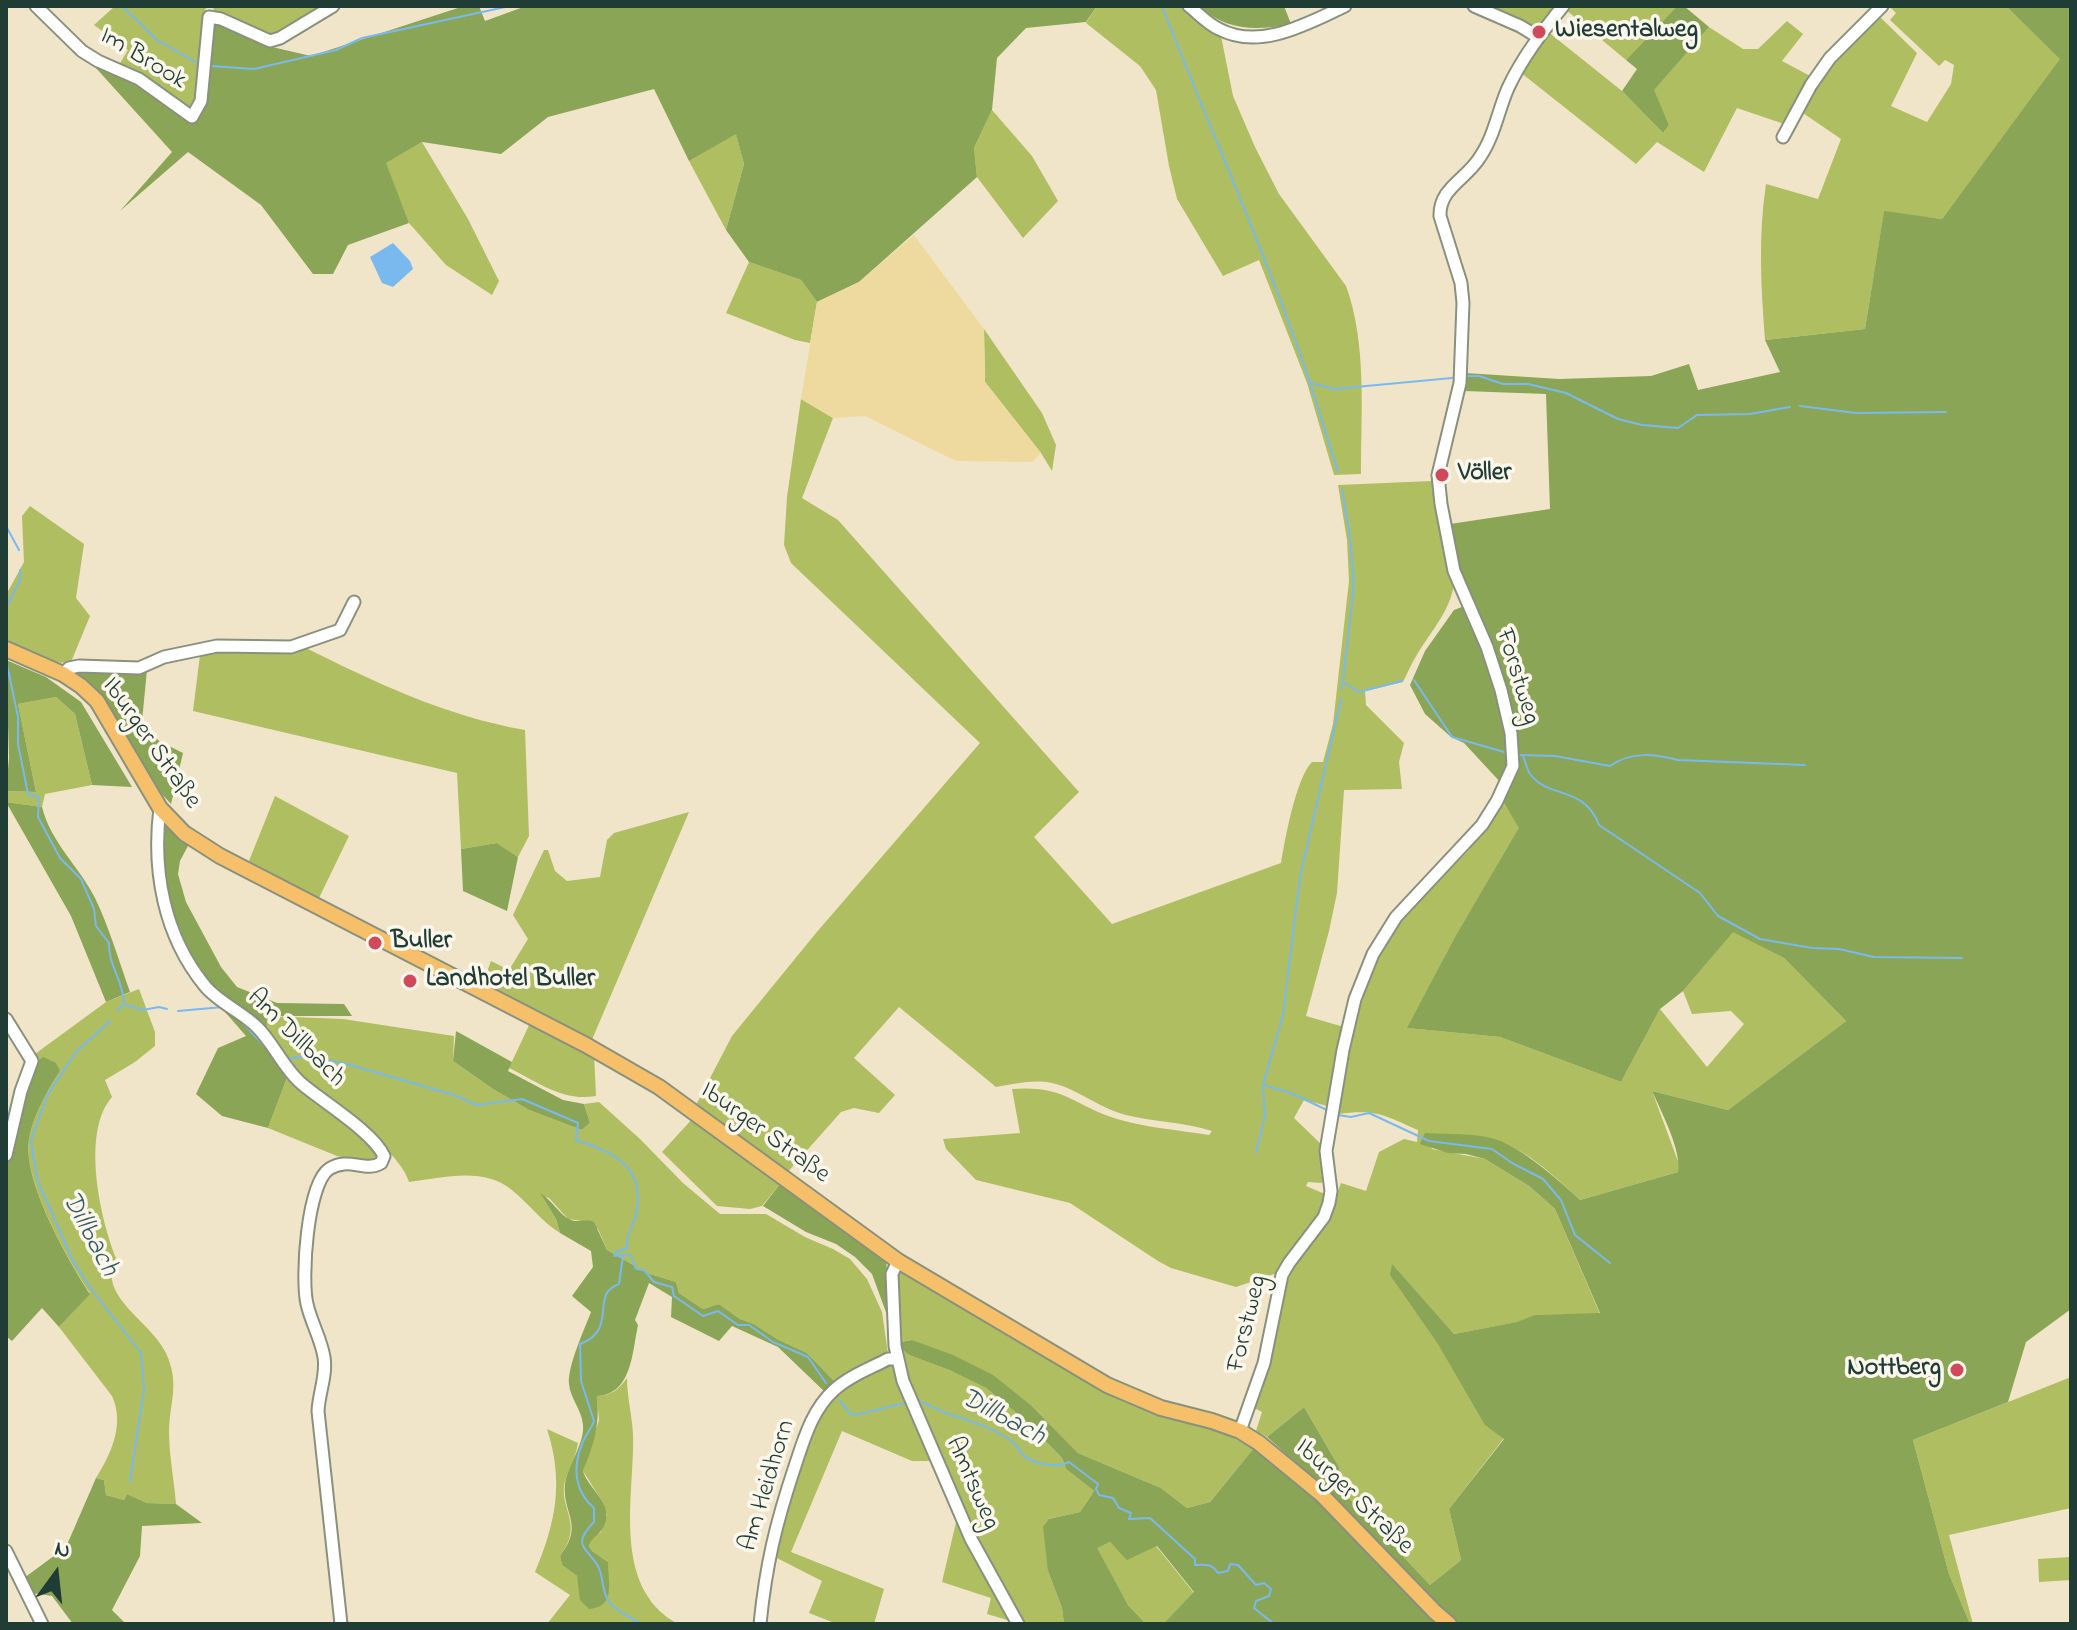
<!DOCTYPE html>
<html>
<head>
<meta charset="utf-8">
<style>
  body { margin:0 }
  #map { position:relative; width:2077px; height:1630px; overflow:hidden; background:#f1e5c9; font-family:"Indie Flower",sans-serif }
  canvas { display:block }
  .frame { position:absolute; inset:0; border:8px solid #1f3d34; pointer-events:none }
  .north { position:absolute; left:16px; top:1534px; width:80px; height:80px; -webkit-text-stroke:6px #fbf7ec; paint-order:stroke; rotate:15deg; font-size:22px; font-weight:700; line-height:32px; text-align:center; color:#1f3d34 }
  .north::after { content:''; display:block; margin:auto; width:28px; height:36px; background:#1f3d34; clip-path:polygon(50% 0,100% 100%,50% 72%,0 100%) }
</style>
</head>
<body>
<div id="map">
<canvas width="2077" height="1630"></canvas>
<div class="frame"></div>
<div class="north">N</div>
</div>
<script>
const context = document.querySelector('canvas').getContext('2d');
context.lineJoin = 'round';
function fillPath(path, color) {
  context.fillStyle = color;
  context.fill(path, 'evenodd');
}
function trace(path, color, width, dash) {
  context.strokeStyle = color;
  context.lineWidth = width;
  context.lineCap = dash ? 'butt' : 'round';
  context.setLineDash(dash || []);
  context.stroke(path);
}
function label(font, color, halo, rows, align = 'center') {
  context.font = font + ' "Indie Flower",sans-serif';
  context.lineWidth = 7;
  context.setLineDash([]);
  context.textBaseline = 'middle';
  context.strokeStyle = halo;
  context.fillStyle = color;
  for (const [text, x, y, turn = 0] of rows) {
    context.save();
    context.translate(x, y);
    context.rotate((+turn || 0) * Math.PI / 180);
    context.textAlign = isNaN(turn) ? turn : align;
    if (halo) context.strokeText(text, 0, 0);
    context.fillText(text, 0, 0);
    context.restore();
  }
}
fillPath(new Path2D(`
  M115,6H206L196,95L189,107L142,76L119,65L128,50L94,25Z
  M212,6H325L282,33L269,35L215,12Z
  M1097,6H1185L1221,36L1233,96L1255,147L1279,194L1346,286C1367,343 1361,414 1361,474L1334,475L1307,383L1259,260L1223,276L1177,199L1169,166L1156,90L1140,66L1086,23Z
  M1485,6H1556L1537,30Z
  M1568,6H1677L1626,60L1565,9Z
  M1889,6H2006L2061,59L1942,219L1884,212L1865,329L1765,340C1761,287 1758,237 1766,184L1818,199L1841,139L1800,111L1831,60L1876,17L1881,18L1917,53L1891,106L1927,122L1951,84L1954,65L1945,60L1939,66L1890,20L1896,13Z
  M1787,21L1803,34L1782,61L1814,78L1787,125L1737,108L1704,172L1657,142L1636,164L1520,72L1547,31L1622,91L1663,133L1669,125L1653,90L1709,27L1743,49H1758Z
  M992,110L1032,156L1058,201L1023,238L977,177L974,148Z
  M736,133L744,164L726,230L689,161Z
  M422,142L468,219L499,281L492,295L446,265L409,223L385,163Z
  M749,262L801,280L817,302L810,343L795,340L726,313Z
  M984,329L1042,413L1056,445L1052,471L1041,453L985,382Z
  M801,399L833,418L802,498L838,520L1079,792L1034,837L1112,924L1281,863C1285,839 1296,778 1312,762H1323L1333,724L1349,581L1347,540L1338,485L1432,481L1454,584C1450,611 1432,630 1418,653C1412,662 1408,672 1403,682L1365,691L1366,705L1404,743L1399,762L1402,789L1344,790L1337,893L1329,931L1306,1016L1344,1027L1331,1107L1304,1100L1294,1118L1322,1145L1325,1179L1321,1183L1308,1182L1306,1186L1325,1194L1320,1212L1280,1272L1236,1287L1171,1268L1158,1261L1070,1203L976,1180L946,1149L943,1139L1020,1133L1012,1089C1066,1085 1072,1105 1117,1119C1147,1128 1179,1130 1209,1135L1212,1131C1184,1122 1154,1122 1126,1115C1099,1108 1078,1089 1052,1083C1033,1079 1014,1084 996,1087L899,1007L854,1058L895,1095L879,1113L854,1108L841,1112L786,1174L696,1105L732,1036L816,933L980,743L791,563L784,545L787,497Z
  M30,506L84,544L76,598L90,616L71,662C48,666 25,653 6,639V595L24,562L22,516Z
  M302,646C374,682 445,716 525,730L529,836L518,857L497,843L461,849L457,773L193,711L200,655L219,650Z
  M56,697L75,714L92,785L45,794L42,807L6,802V791L36,792L18,704Z
  M275,796L349,836L319,898L249,861Z
  M1503,801L1520,828L1456,935L1408,1028L1500,1037L1621,1082L1660,1009L1707,1067L1744,1024L1731,1011L1692,1014L1683,991L1733,931L1784,958L1846,1021L1728,1110L1652,1091L1679,1164L1678,1172L1580,1200C1554,1176 1523,1145 1487,1138C1467,1134 1446,1135 1425,1134L1432,1149L1485,1159L1529,1186L1555,1209L1600,1314L1536,1315L1518,1322L1454,1334L1392,1265L1391,1275L1504,1438L1449,1509L1461,1560L1430,1585L1344,1493L1339,1467L1304,1407L1267,1437L1256,1431L1262,1412L1254,1408L1269,1362L1285,1281L1291,1266L1328,1219L1341,1183L1366,1191L1379,1152L1404,1139L1417,1142L1418,1130C1383,1115 1377,1109 1338,1114L1348,1050L1372,967L1402,918L1468,851Z
  M689,812L591,1042L483,983L491,961L509,970L528,939L513,915L544,850H548L555,871L567,881L600,877L607,840L614,833Z
  M139,989L155,1032V1046L135,1062L105,1080L112,1097C81,1132 100,1218 116,1258C96,1296 150,1320 166,1353C180,1384 170,1400 169,1431C169,1455 174,1480 176,1504L147,1503L127,1494L124,1500L106,1495L104,1480L96,1478C111,1454 125,1424 112,1396L59,1327L90,1293C68,1260 22,1179 29,1139C33,1116 47,1091 60,1071L36,1063L35,1054L106,1002Z
  M265,1016L343,1019L454,1036L453,1061L493,1089L529,1110L582,1130L590,1123L584,1104L599,1102L640,1139L683,1183L720,1214H766L805,1237L833,1249L850,1259L867,1279L882,1312L888,1354L836,1383L807,1353L777,1339L754,1324L740,1319L719,1304L703,1309L679,1293L676,1282L647,1273L607,1250L598,1229L582,1221L568,1219L549,1198L542,1196L556,1219L560,1233C542,1222 529,1204 513,1191C484,1166 443,1178 409,1182C399,1146 323,1103 297,1074C291,1068 289,1059 284,1053C272,1037 269,1038 265,1016Z
  M531,1021L594,1054L596,1096C563,1102 538,1082 509,1068Z
  M288,1075L369,1143L379,1155L375,1163L337,1156L268,1128Z
  M694,1117L780,1184L762,1206L750,1209L717,1206L662,1152Z
  M901,1272L1009,1337L1130,1403L1159,1414L1212,1427L1254,1448L1210,1502L1187,1508L1161,1488L1078,1453L1033,1407L912,1340L901,1342L898,1278Z
  M900,1348L909,1355L949,1370L986,1388L1025,1420L1062,1458L1066,1469L1094,1491L1080,1512L1049,1519L1048,1571L1062,1608L1064,1624H1023L975,1539L912,1396Z
  M892,1362L907,1407L932,1461H912L842,1431L791,1552L884,1589L874,1624H837L809,1613L822,1581L771,1555L821,1408L837,1391Z
  M2071,1377V1508L1949,1535L1973,1624H1970L1949,1574L1913,1440Z
  M627,1378C627,1397 632,1415 633,1434C635,1494 610,1587 678,1624H547L570,1595L535,1572C556,1522 564,1482 547,1429L578,1443C576,1457 569,1468 565,1481C558,1509 585,1523 560,1556L562,1565L577,1576L579,1584L608,1562L592,1551L589,1546L593,1537L601,1532L607,1515L602,1501L583,1471L599,1420L597,1396C612,1395 618,1390 627,1378Z
  M957,1518L1014,1622L987,1614L991,1598L942,1582Z
  M1110,1542L1128,1559L1156,1546L1194,1593L1163,1624H1146L1128,1605L1096,1548Z
  M2071,1557V1580L2039,1582L2038,1559Z`), '#aebe60');
fillPath(new Path2D(`
  M464,6H479L485,21L526,6H1097L1086,22L1026,28L997,58L992,110L974,148L977,177L859,282L817,302L801,280L749,262L726,230L744,164L736,134L689,161L654,89L548,117L501,154L422,142L386,163L409,223L348,245L333,274H313L261,205L188,152L120,211L172,152L95,67L96,64L137,84L192,122L213,25L219,23L272,47L311,56Z
  M1199,6H1284L1291,24C1255,31 1227,31 1199,6Z
  M1677,6H1684L1709,27L1654,90L1669,125L1663,133L1622,91L1637,69L1626,60Z
  M2006,6H2071V1309L2026,1342L2008,1402L1913,1440L1949,1574L1970,1624H1458L1441,1610L1329,1492L1267,1437L1304,1407L1339,1467L1344,1493L1430,1585L1461,1560L1449,1509L1504,1439L1485,1425L1438,1344L1390,1275L1392,1264L1454,1334L1517,1322L1535,1315L1600,1313L1555,1209L1529,1186L1485,1159L1466,1154L1448,1153L1420,1144L1425,1133C1450,1135 1483,1132 1505,1143C1533,1157 1557,1179 1580,1200L1678,1172C1682,1151 1661,1111 1652,1091L1728,1110L1846,1021L1784,958L1733,932L1683,991L1660,1009L1621,1082L1500,1037L1407,1028L1456,935L1519,828L1503,801L1502,784L1464,743L1451,737L1425,714L1410,685L1425,651L1454,610L1472,603L1460,577L1450,524L1550,509L1546,394L1464,391L1465,373L1559,379L1651,376L1689,364L1698,390L1780,372L1765,340L1865,329L1884,211L1942,219L2060,59Z
  M6,660L46,677L81,702L132,787L92,785L75,714L56,697L18,704L36,792L6,791L9,758Z
  M147,670L142,721L159,741L183,753L171,804L159,791L133,750L70,673L73,671Z
  M6,802L42,807C51,843 79,866 95,898C109,927 119,961 130,992L106,1002L71,916Z
  M166,823L189,844L180,861L178,874L186,902L221,967L237,987L277,1003L344,1004L352,1016H266L268,1037L288,1075L268,1128L222,1116L196,1094L218,1048L246,1036L211,996L209,985L184,945L170,912L163,875L161,824Z
  M497,843L518,857L507,911L463,891L461,849Z
  M456,1031L512,1062L508,1071L563,1100L584,1104L590,1123L582,1130L529,1110L493,1089L453,1061Z
  M43,1057L56,1063L60,1071C47,1091 33,1116 29,1139C22,1180 68,1260 90,1294L59,1327L42,1308L12,1341L6,1336V1162L23,1091L36,1063Z
  M780,1184L886,1261L892,1313L887,1315L872,1274L855,1257L836,1244L806,1232L763,1206Z
  M540,1193C552,1200 560,1215 569,1219C578,1224 586,1218 594,1222L607,1250L647,1273L676,1282L679,1293L703,1309L719,1304L740,1319L754,1324L777,1339L807,1353L836,1383L827,1394L778,1347L732,1326L719,1341L671,1317L672,1297L649,1283L635,1320L638,1325C632,1353 632,1394 597,1396C600,1425 594,1444 583,1471C588,1489 615,1504 604,1526C600,1535 592,1536 589,1546L592,1551L608,1562C608,1583 616,1607 589,1609L580,1600L577,1576L562,1565L560,1556C585,1524 562,1514 565,1484C567,1467 585,1443 583,1425C582,1410 570,1398 569,1384C567,1367 585,1328 591,1312L572,1296L593,1267L591,1251L560,1233L556,1219Z
  M912,1340L953,1355L993,1375L1033,1407L1078,1453L1161,1488L1187,1508L1210,1502L1254,1448L1320,1499L1441,1624H1163L1194,1592L1157,1546L1127,1560L1110,1542L1097,1548L1128,1605L1146,1624H1064L1062,1608L1048,1571L1043,1527L1049,1519L1080,1512L1094,1491L1066,1469L1062,1458L1025,1420L986,1388L949,1370L909,1355L900,1348L901,1342Z
  M96,1478L104,1480L106,1495L124,1500L127,1494L147,1503L176,1504L202,1523L142,1526L140,1556L112,1610L126,1624H73L52,1596L32,1593L24,1578L66,1547Z`), '#8aa556');
fillPath(new Path2D(`
  M914,235L984,329L985,382L1041,453L1032,462L956,461L865,416L833,418L801,399L817,302L859,282Z`), '#eeda9e');
fillPath(new Path2D(`
  M393,243L410,261L413,269L393,287L382,283L370,257Z`), '#7ab9ee');
trace(new Path2D(`
  M122,6L157,40L199,64
  M1162,6C1211,132 1267,255 1310,383C1320,412 1328,442 1338,471
  M211,66L254,69L336,50L362,38L510,6
  M1466,376H1479L1503,384H1528L1566,393L1618,419L1642,425L1678,428L1697,415L1750,414L1790,407
  M1311,383L1334,389L1452,378
  M1800,406L1856,413L1946,412
  M1342,489L1350,537L1354,585L1342,689
  M6,526L19,550
  M6,608L20,580V570
  M6,660L18,717V744L28,794L39,797L38,817L60,858L81,879L94,909L96,926L109,943C108,965 123,979 124,1004L118,1010
  M1414,680L1452,737L1504,752
  M1343,682L1359,692L1402,681
  M1519,755L1555,756L1610,766C1631,751 1654,754 1678,760L1805,765
  M1523,756C1525,761 1527,769 1530,774C1548,799 1584,785 1599,825L1700,893L1718,916L1760,939L1812,948L1839,949L1874,957L1962,958
  M126,1005L143,1010L159,1007L167,1009
  M178,1011L223,1007
  M238,1018L269,1051
  M110,1021L76,1052L48,1094L31,1140L37,1179L73,1261L92,1290L141,1353L144,1389L130,1481
  M288,1059L304,1056L347,1064L454,1095L477,1105L522,1099L578,1123L576,1140C616,1153 648,1168 635,1218C632,1229 625,1236 627,1248L616,1252L614,1256L630,1254L636,1269L644,1270L654,1282L672,1287L674,1296L703,1316L718,1311L738,1325H749L773,1342L808,1357L826,1383
  M1329,1111L1291,1093L1263,1085L1283,1015L1300,877L1341,699
  M1338,1115L1351,1117L1369,1113L1429,1141L1492,1149L1512,1163L1543,1179L1561,1200L1575,1235L1610,1263
  M1256,1152L1265,1116L1263,1087
  M623,1256L619,1284C589,1294 619,1330 580,1344L581,1381L594,1421C591,1430 585,1435 582,1444C572,1468 575,1492 594,1508V1522C567,1549 593,1549 600,1571C603,1580 603,1594 609,1602C616,1612 631,1617 641,1624
  M840,1401L850,1413L855,1415L905,1403
  M918,1401C928,1403 935,1409 946,1413C966,1420 999,1429 1015,1444C1020,1449 1020,1455 1027,1458C1040,1465 1056,1468 1069,1462L1098,1484L1096,1489L1099,1495L1113,1498L1119,1508L1131,1513L1129,1519L1150,1518L1195,1559V1565C1206,1564 1212,1564 1218,1573L1228,1571L1230,1564L1238,1565L1256,1585L1264,1583L1271,1589L1269,1596L1256,1601L1254,1608L1274,1624`), '#7ab9ee', 2);
const minor = new Path2D(`
  M36,6L82,51L98,61L139,79L192,117L201,101L209,17L221,19L270,41L280,38L333,6
  M1189,6C1199,14 1208,24 1219,29C1260,51 1308,23 1345,6
  M1474,6L1520,26L1538,37
  M1783,137L1811,85L1830,58L1882,6
  M63,674L69,668L79,666L139,668L164,657L217,646L291,647L340,630L354,602
  M160,808C152,871 164,936 205,986C218,1002 242,1012 257,1027C274,1044 284,1069 302,1084C323,1102 373,1132 384,1156L381,1163C365,1173 349,1156 329,1169C307,1184 301,1279 307,1304C311,1322 321,1339 324,1357C327,1375 319,1392 318,1411L341,1624
  M6,1019L32,1061L21,1091L6,1155
  M898,1261L892,1274L895,1346L903,1381L971,1539L1018,1624
  M1240,1431L1264,1363L1282,1275L1289,1263L1324,1217L1329,1203L1331,1191L1326,1151L1343,1050L1355,999L1373,954L1396,917L1482,825L1497,801L1513,766L1511,733L1501,690L1487,647L1454,571L1441,504L1438,475L1460,383L1463,303L1461,283L1440,216C1439,188 1467,179 1480,157C1494,137 1498,111 1508,88C1522,58 1542,32 1563,6
  M6,1551L42,1624
  M760,1624C766,1564 776,1523 795,1466C804,1439 812,1410 834,1390C849,1376 871,1368 888,1359H896`);
const major = new Path2D(`
  M6,649L63,674L81,686L97,701L160,808L184,833L220,856L586,1045L659,1087L898,1261L1107,1385L1161,1408L1212,1421L1240,1431L1259,1443L1321,1494L1435,1612L1449,1624`);
trace(minor, '#88917e', 15);
trace(major, '#88917e', 18);
trace(minor, '#fff', 11);
trace(major, '#f6c06b', 14);
for (const [x, y, r, color] of [
  [1539,32,8,"#d1495b"],
  [1442,475,8,"#d1495b"],
  [375,943,8,"#d1495b"],
  [410,981,8,"#d1495b"],
  [1957,1370,8,"#d1495b"]
]) {
  const dot = new Path2D();
  dot.arc(x, y, r, 0, 2 * Math.PI);
  context.fillStyle = color;
  context.fill(dot);
  trace(dot, '#fbf7ec', 3);
}
label('bold 26px', '#1f3d34', '#fbf7ec', [
  ["Wiesentalweg",1555,32],
  ["Völler",1458,475],
  ["Buller",391,943],
  ["Landhotel Buller",426,981],
  ["Nottberg",1941,1370,"right"]
], 'left');
label('26px', '#1f3d34', '#fbf7ec', [
  ["Im Brook",142,60,31],
  ["Forstweg",1516,677,73],
  ["Iburger Straße",150,744,55],
  ["Am Dillbach",295,1039,45],
  ["Iburger Straße",764,1134,36],
  ["Forstweg",1249,1324,-76],
  ["Amtsweg",971,1484,66],
  ["Am Heidhorn",769,1486,-73],
  ["Iburger Straße",1353,1498,44]
]);
label('italic 28px', '#365c62', '#fbf7ec', [
  ["Dillbach",88,1235,62],
  ["Dillbach",1002,1419,28]
]);
</script>
</body>
</html>
